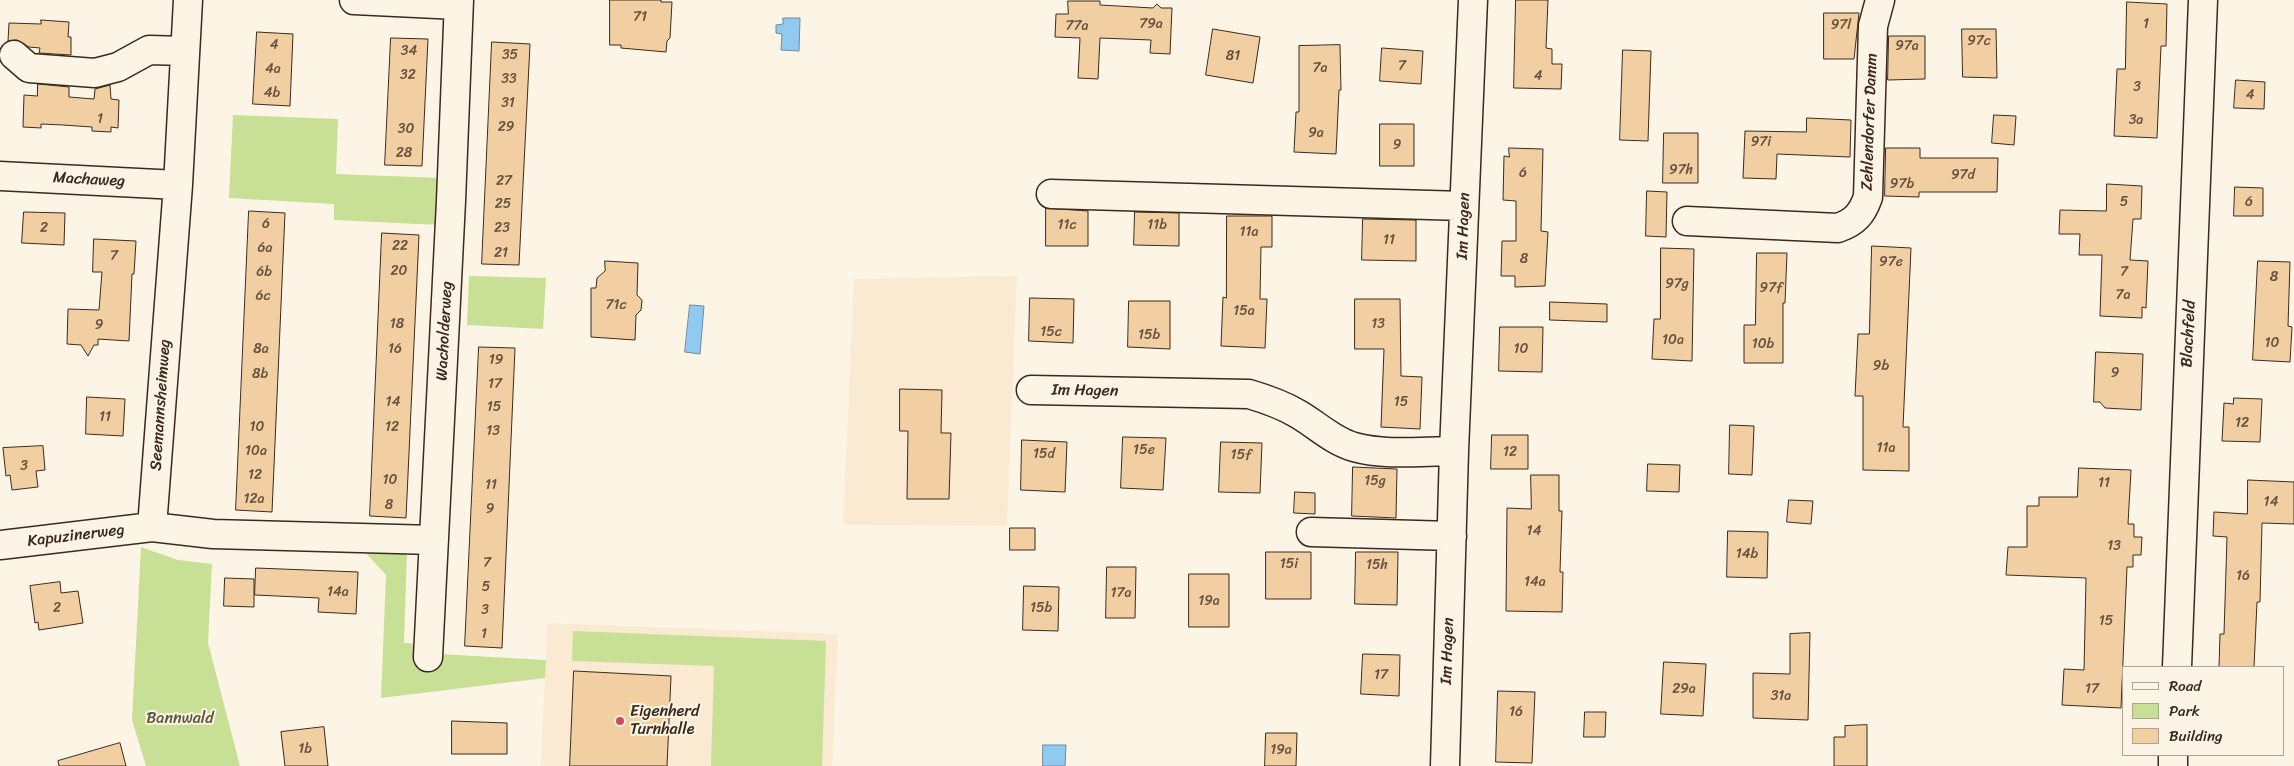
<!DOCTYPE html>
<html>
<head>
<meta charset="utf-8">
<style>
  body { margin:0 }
  #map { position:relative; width:2294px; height:766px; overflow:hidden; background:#fcf5e5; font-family:Sriracha,sans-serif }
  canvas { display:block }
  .legend { position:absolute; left:2122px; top:666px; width:162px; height:90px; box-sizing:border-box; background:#fcf5e5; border:1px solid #afa495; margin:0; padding:6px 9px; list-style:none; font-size:15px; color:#3b2a1e }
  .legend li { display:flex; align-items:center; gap:10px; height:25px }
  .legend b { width:25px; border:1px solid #afa495 }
</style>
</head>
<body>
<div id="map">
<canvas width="2294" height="766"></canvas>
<ul class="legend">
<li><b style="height:6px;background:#fcf5e5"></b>Road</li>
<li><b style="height:14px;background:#c8e096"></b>Park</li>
<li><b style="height:14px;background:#f1cfa2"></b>Building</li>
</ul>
</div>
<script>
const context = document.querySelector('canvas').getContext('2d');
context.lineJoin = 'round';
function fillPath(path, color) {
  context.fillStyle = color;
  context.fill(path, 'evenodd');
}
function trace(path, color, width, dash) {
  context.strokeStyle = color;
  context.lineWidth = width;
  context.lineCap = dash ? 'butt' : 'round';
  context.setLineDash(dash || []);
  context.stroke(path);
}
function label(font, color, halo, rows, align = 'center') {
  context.font = font + ' Sriracha,sans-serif';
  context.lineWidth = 4;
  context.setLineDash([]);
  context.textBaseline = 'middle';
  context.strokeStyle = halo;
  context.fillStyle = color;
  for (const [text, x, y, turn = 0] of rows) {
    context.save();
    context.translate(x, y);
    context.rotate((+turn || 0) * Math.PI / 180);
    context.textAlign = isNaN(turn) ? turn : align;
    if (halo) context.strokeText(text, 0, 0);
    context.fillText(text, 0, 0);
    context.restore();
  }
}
fillPath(new Path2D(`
  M1017,276L1007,526L843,525L854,279Z
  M547,623L838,634L832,766H541Z`), '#f9ead1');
fillPath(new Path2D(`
  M233,115L338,119L336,174L442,178L440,225L334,220V204L229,198Z
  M469,276L546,278L543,329L467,325Z
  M141,547L178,560L212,564L208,643L240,766H146L132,720Z
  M364,551L407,553L404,643L421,644V653L546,660L545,678L381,698L386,575Z
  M573,631L826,641L822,766H711L714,666L572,661Z`), '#c8e096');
const water = new Path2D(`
  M783,18H800L799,51L781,50L782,34L776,33V25L783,24Z
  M690,305L704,306L700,354L685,352Z
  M1043,745H1066L1065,766H1043Z`);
fillPath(water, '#91caf0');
trace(water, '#6f8a9c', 1);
const building = new Path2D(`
  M610,0H661V2H672L670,38L667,41L666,52L621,48V45H610Z
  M1516,0H1548L1546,48L1552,49V64H1562L1561,89L1514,88Z
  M1068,1H1100V5L1153,8L1157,4L1161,8H1172L1170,54L1150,53L1151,40L1100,38L1098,79L1078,78L1080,38L1055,37L1056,14H1068Z
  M2127,2L2167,4L2166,46H2161L2157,138L2114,136L2117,69H2125Z
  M1824,13H1859L1854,59H1824Z
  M41,20L69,22L68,37H71V55L39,53L40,48L29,47L17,40L8,41L9,23L41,24Z
  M1213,29L1260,37L1253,83L1206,75Z
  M1962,29H1996L1997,78L1963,77Z
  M257,32L293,34L290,106L253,104Z
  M1889,36H1925V79L1888,80Z
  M391,38L428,39L422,166L385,165Z
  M492,42L530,44L519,265L482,264Z
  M1340,45L1341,90H1339L1336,154L1294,152L1296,112H1299V46Z
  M1382,48L1423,51L1421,84L1380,81Z
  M1623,50L1651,51L1648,141L1620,140Z
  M2236,80L2265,82L2264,109L2234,108Z
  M38,84L69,87V97L94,99L95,89L110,85L111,99L119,100L118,128L111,127V132L92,131V127L63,125L41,124V128L23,127L24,95L37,96Z
  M1994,115L2016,116L2014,145L1992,143Z
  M1807,118L1851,120L1850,157L1777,154L1776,179L1743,178L1745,131L1806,132Z
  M1380,124H1414V166H1380Z
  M1664,133H1698V183H1663Z
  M1509,148L1543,149L1541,231L1548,232L1545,286L1515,287V276H1501L1502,241H1516V201L1503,200L1504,156L1509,157Z
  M1886,148H1920V158H1998L1997,192H1919V197L1885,196Z
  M2107,184L2142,186L2141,219H2133L2130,260L2148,261L2146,308L2142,307V318L2100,316L2102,255H2079L2080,234H2059L2060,210L2106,211Z
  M2235,187L2263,188V216H2234Z
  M1647,191L1667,192L1666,237L1646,236Z
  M1046,208L1088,211V246H1046Z
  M249,211L285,213L272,512L236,510Z
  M24,212L65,213L64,245L22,243Z
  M1135,212L1179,213V246L1134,245Z
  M1227,216H1272V247H1261L1260,299H1267L1265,348L1221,346L1223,297L1226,298Z
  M1363,219L1416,220V261L1362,260Z
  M382,233L419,235L406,518L370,516Z
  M94,239L136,241L134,274H132L129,341L98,339V345H94L88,356L81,345L67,344L68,309L99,310L102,272H93Z
  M1872,246L1911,248L1903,427H1909V471L1863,470V396H1855L1858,334H1869Z
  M1661,248L1694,249L1692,361L1652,359L1654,319H1660Z
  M1757,253H1787L1785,303H1783V363H1744V325H1755Z
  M605,261L638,263L637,295L642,300L641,310L636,315L635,340L591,337V288H596L597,278L605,271Z
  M2258,261L2290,262L2288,326L2292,327L2290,362L2253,360Z
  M1030,298L1074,299L1073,343L1029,341Z
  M1355,299H1400L1401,376L1422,377L1420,429L1381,427L1384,349H1355Z
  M1129,301H1170V349L1128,347Z
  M1550,302L1607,304V322L1550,320Z
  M1500,327H1543L1542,372L1499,371Z
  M479,347L515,348L502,648L465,646Z
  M2096,352L2143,354L2141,410L2105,408L2100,402H2094Z
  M900,389L942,390L941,433H951L949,499H907L908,431H900Z
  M87,397L125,399L123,436L86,434Z
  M2234,398L2262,399L2260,442L2222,441L2224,403L2233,404Z
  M1730,425L1754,426L1752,475L1729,474Z
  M1492,435H1528V469H1491Z
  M1123,437L1166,438L1163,490L1121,488Z
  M1022,440L1067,442L1065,492L1021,490Z
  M1221,442L1262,443L1260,493L1219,492Z
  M43,446L45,470L36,471L38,487L12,490L10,475L6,476L3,448Z
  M1648,464L1680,465L1679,492L1647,491Z
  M1353,467L1397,469L1396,518L1352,516Z
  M2079,468L2131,470L2128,524H2134V537H2142L2141,555H2133V567H2127L2121,708L2062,705L2064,669L2084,670L2086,578L2006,575L2008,547H2027V506H2039V497H2077Z
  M1531,475H1559V511H1562L1560,572H1563L1562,612L1506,611L1507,508L1531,509Z
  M2248,480L2294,482V524L2262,523L2260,602H2257L2254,667H2219L2220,634H2224L2227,537L2213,536L2214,512L2247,514Z
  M1295,492L1315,493V514L1294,513Z
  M1789,500L1813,501L1811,524L1787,522Z
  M1010,528H1035V550H1010Z
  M1728,531L1768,532L1767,578L1727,577Z
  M1266,552H1311V599H1266Z
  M1356,552H1398L1397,605L1355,604Z
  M1107,567H1136L1135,618H1106Z
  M256,568L358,572L356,614L318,612L319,598L255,595Z
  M1189,574H1229V627H1189Z
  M225,578L254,579V607L224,606Z
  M60,582L61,593L78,591L83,623L39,630L38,622L35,623L30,586Z
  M1024,586L1059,587L1058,631L1023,630Z
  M1810,633L1808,720L1753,718V673L1790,674V634Z
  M1363,654L1400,655L1399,696L1361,694Z
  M1664,662L1706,664L1703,716L1661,714Z
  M574,671L671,676L667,766H570Z
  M1498,691L1535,692L1532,763L1496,762Z
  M1585,712H1606L1605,737H1584Z
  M452,721L507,723V754H452Z
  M1867,725V766H1834V737H1845V726Z
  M324,727L328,766H285L281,732Z
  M1266,733H1297L1296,766H1265Z
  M120,743L126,766H59L58,761Z`);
fillPath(building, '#f1cfa2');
trace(building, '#3b2a1e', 1);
const minor = new Path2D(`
  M354,0L458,5
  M14,55L29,68L95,73L118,67L149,50L185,51
  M0,176L178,185
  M1051,194L1464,206
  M1687,221L1838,228C1855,222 1862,214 1868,197L1873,26L1880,0
  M1031,390L1249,394C1266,399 1283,405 1298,414C1317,425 1333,441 1354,447C1386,456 1422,451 1454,451
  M152,527L178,185L188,0
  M1311,532L1452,536
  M0,545L152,527L213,534L434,540
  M428,657L451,201L459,0
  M2177,667L2203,0
  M1445,766L1454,451L1473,0
  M2173,766V755`);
trace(minor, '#3b2a1e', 31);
trace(minor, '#fcf5e5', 28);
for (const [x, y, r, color] of [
  [620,721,5,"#d1495b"]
]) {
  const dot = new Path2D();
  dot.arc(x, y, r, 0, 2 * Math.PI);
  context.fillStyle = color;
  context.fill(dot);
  trace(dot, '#fcf5e5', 2);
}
label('14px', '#68533f', null, [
  ["71",640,17],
  ["79a",1151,24],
  ["1",2146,24],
  ["97l",1841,25],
  ["77a",1077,26],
  ["97c",1979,41],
  ["4",274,45],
  ["97a",1907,46],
  ["34",409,51],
  ["35",510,55],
  ["81",1233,56],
  ["7",1402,66],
  ["7a",1320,68],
  ["4a",273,69],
  ["32",408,75],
  ["4",1538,76],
  ["33",509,79],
  ["3",2137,87],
  ["4b",272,93],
  ["4",2250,95],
  ["31",508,103],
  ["1",100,119],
  ["3a",2136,120],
  ["29",506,127],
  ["30",406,129],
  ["9a",1316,133],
  ["97i",1761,142],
  ["9",1397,145],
  ["28",404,153],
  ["97h",1681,170],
  ["6",1523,173],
  ["97d",1963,175],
  ["27",504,181],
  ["97b",1902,184],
  ["5",2124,202],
  ["6",2249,202],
  ["25",503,204],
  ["6",266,224],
  ["11c",1067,225],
  ["11b",1157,225],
  ["2",44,228],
  ["23",502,228],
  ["11a",1249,232],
  ["11",1389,240],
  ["22",400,246],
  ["6a",265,248],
  ["21",501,253],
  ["7",114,256],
  ["8",1524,259],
  ["97e",1891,262],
  ["20",399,271],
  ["6b",264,272],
  ["7",2124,272],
  ["8",2274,277],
  ["97g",1677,284],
  ["97f",1771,288],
  ["7a",2123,295],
  ["6c",263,296],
  ["71c",616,305],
  ["15a",1244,311],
  ["18",397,324],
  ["13",1378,324],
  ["9",99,325],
  ["15c",1051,332],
  ["15b",1149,335],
  ["10a",1673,340],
  ["10",2272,343],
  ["10b",1763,344],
  ["8a",261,349],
  ["16",395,349],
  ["10",1521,349],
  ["19",496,360],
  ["9b",1881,366],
  ["9",2115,373],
  ["8b",260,374],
  ["17",495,384],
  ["14",393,402],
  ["15",1401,402],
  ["15",494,407],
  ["11",105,417],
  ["12",2242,423],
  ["10",257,427],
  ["12",392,427],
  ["13",493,431],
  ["11a",1886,448],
  ["15e",1144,450],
  ["10a",256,451],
  ["12",1510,452],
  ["15d",1044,454],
  ["15f",1241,455],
  ["3",24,466],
  ["12",255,475],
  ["10",390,480],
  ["15g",1375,481],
  ["11",2104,483],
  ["11",491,485],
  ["12a",254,499],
  ["14",2271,502],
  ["8",389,505],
  ["9",490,509],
  ["14",1534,531],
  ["13",2114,546],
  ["14b",1747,554],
  ["7",487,563],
  ["15i",1289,564],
  ["15h",1377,565],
  ["16",2243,576],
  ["14a",1535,582],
  ["5",486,587],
  ["14a",338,592],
  ["17a",1121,593],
  ["19a",1209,601],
  ["2",57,608],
  ["15b",1041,608],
  ["3",485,610],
  ["15",2106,621],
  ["1",484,634],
  ["17",1381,675],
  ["29a",1684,689],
  ["17",2092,689],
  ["31a",1781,696],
  ["16",1516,712],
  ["1b",305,749],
  ["19a",1281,750]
]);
label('16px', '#3b2a1e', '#fcf5e5', [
  ["Zehlendorfer Damm",1870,122,-88],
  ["Machaweg",89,180,3],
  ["Im Hagen",1464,226,-88],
  ["Wacholderweg",445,331,-87],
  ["Blachfeld",2189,334,-87],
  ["Im Hagen",1085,391,1],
  ["Seemannsheimweg",161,405,-86],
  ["Kapuzinerweg",76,536,-7],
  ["Im Hagen",1448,651,-88]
]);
label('16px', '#3b2a1e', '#fcf5e5', [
  ["Eigenherd",630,712],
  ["Turnhalle",630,730]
], 'left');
label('16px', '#5e583c', '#fcf5e5', [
  ["Bannwald",180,719]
]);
</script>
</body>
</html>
